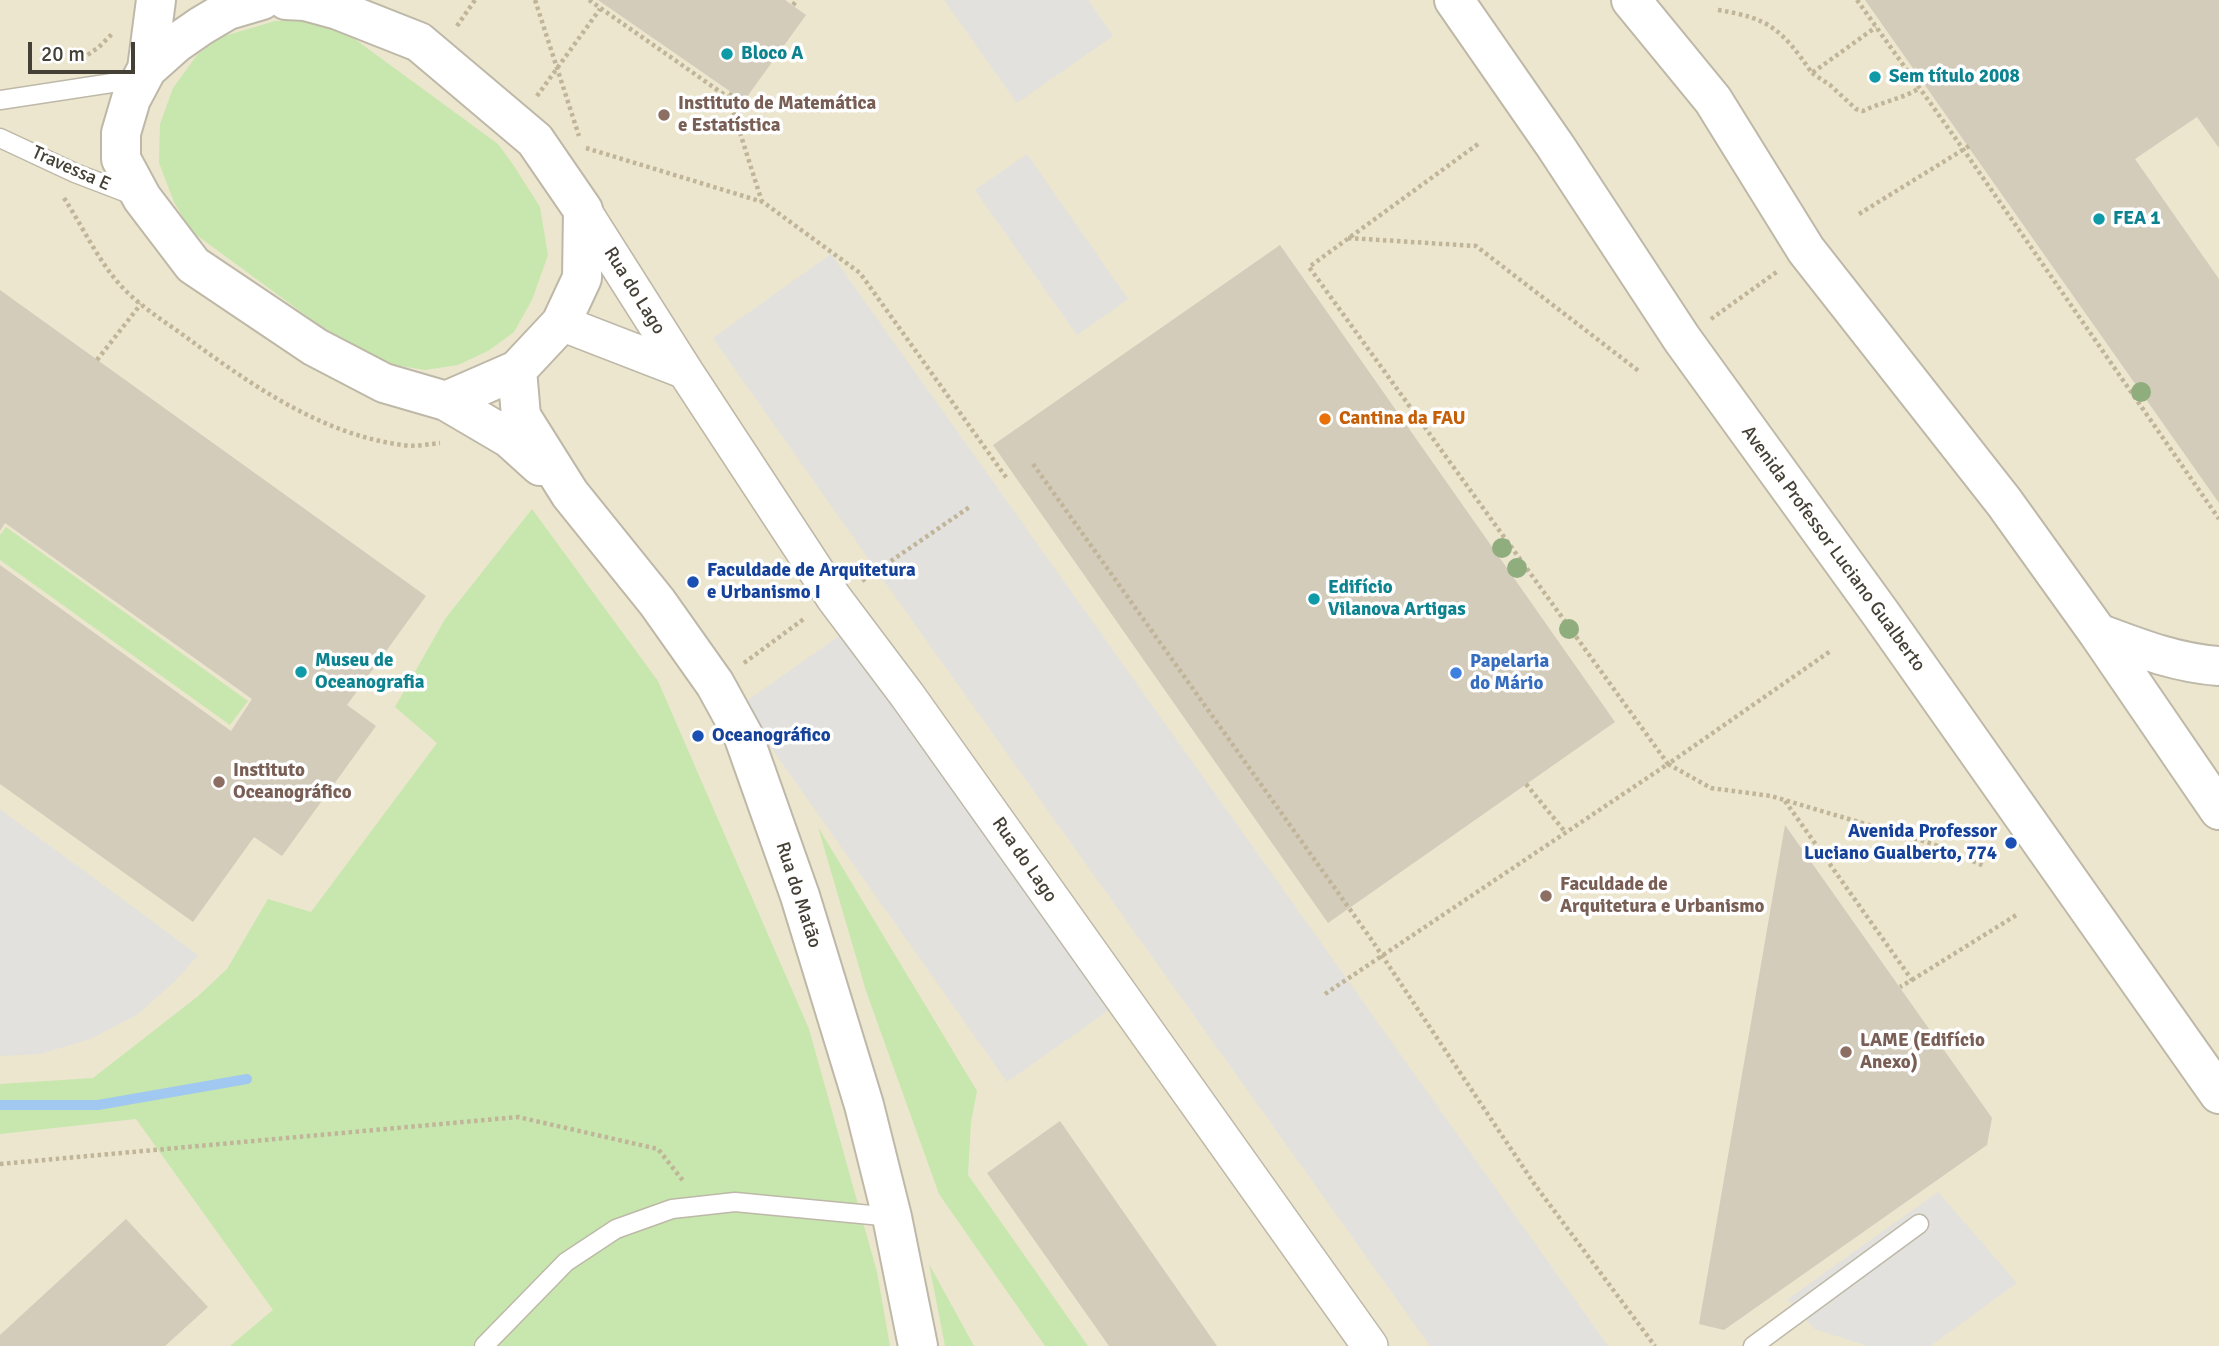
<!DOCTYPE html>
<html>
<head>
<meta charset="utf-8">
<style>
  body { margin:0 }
  #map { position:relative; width:2219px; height:1346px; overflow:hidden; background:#f3f0e5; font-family:Signika,sans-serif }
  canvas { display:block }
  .scale { position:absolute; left:28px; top:42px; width:107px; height:32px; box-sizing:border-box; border:4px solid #454035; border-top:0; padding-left:9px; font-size:21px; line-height:24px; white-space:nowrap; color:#454035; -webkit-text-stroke:5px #fff; paint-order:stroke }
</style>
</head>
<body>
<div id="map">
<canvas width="2219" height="1346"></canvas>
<div class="scale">20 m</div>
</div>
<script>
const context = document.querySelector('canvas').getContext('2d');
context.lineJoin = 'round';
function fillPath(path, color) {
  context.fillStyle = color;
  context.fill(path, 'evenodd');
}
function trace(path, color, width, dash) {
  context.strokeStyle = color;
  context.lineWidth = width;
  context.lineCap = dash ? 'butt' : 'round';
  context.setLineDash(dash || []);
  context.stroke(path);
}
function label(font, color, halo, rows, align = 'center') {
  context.font = font + ' Signika,sans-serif';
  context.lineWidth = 7;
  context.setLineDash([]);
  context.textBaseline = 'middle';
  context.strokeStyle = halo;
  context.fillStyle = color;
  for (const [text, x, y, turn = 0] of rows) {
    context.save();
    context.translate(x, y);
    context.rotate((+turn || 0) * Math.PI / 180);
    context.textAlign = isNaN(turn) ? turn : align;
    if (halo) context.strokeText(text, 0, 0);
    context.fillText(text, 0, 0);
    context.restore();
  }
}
fillPath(new Path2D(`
  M0,0H2219V1346H0Z`), '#ece6cf');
fillPath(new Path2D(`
  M275,21H308L341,29L498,144L514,166L540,207L548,255L532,300L514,332L488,351L458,365L425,370L388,364L362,351L319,325L191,231L174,202L159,163L160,124L173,88L197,55L221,37Z
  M532,509L658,681L809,1029L877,1272L890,1346H230L273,1310L136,1119L0,1134V1084L93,1078L197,997L227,969L268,899L311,912L437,743L395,707L445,619Z
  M6,527L248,701L230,725L0,560V535Z
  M818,827L977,1091L971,1122L968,1175L1088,1346H1045L939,1194L866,991Z
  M929,1264L974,1346H945Z`), '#c8e7ae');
fillPath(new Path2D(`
  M944,0H1088L1113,36L1017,103Z
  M1027,154L1128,299L1077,335L975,190Z
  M831,254L1608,1346H1430L884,581L713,338Z
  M846,631L1112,1008L1007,1082L741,705Z
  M0,809L198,955L177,979L138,1014L91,1039L40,1054L0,1056Z
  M1938,1192L2017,1283L1930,1346H1868L1814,1329L1788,1299Z`), '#e3e1dd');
trace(new Path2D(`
  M0,1105H98L247,1079`), '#a1c8f0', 10);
fillPath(new Path2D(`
  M598,0H785L806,15L744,101Z
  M1865,0H2219V148L2197,117L2135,159L2219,279V503Z
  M1280,245L1615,722L1328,923L993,445Z
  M0,290L426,596L347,705L376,726L282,856L254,837L193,922L0,784V565L231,731L252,699L5,523L0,531Z
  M1785,825L1992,1118L1987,1145L1724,1330L1699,1324Z
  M1060,1121L1217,1346H1109L987,1173Z
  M126,1219L208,1307L165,1346H0V1335Z`), '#d4ccbb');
const service = new Path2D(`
  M0,100L138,79
  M0,138L75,173L135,196
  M484,1346L566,1262L616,1229L672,1209L735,1202L892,1217
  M1753,1346L1919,1224`);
const minor = new Path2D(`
  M583,210L685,371L834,598L907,695L1370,1346
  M561,323L685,371`);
const tertiary = new Path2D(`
  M262,0L228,10L201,26L175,44L147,69L131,99L121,133V159L142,198L193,265L315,347L384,383L446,401L509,438L540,466
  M286,0L305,1L338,10L419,42L535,140L583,210L582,278L561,323L517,370L446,401
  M1454,0L1556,147L1682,339L1881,614L2219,1094
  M1631,0L1713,100L1806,250L2004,502L2098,633L2219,810
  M147,69L156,0
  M517,370L521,416L570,494L657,602L715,684L743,735L800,896L864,1105L892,1217L918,1346
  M2098,633C2138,648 2176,663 2219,666`);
trace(service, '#beb8a8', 21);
trace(minor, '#beb8a8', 38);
trace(tertiary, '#beb8a8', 42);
trace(new Path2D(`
  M535,0L579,136
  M589,0L729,98
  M1857,0L1963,149L2219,519
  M793,5L797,0
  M1718,10C1770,18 1782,30 1812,73L1876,27
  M457,26L475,0
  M82,59L99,47L113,33
  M1812,73L1830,85L1856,109L1863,111C1881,102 1902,99 1920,88
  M732,93L729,98L762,202
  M537,96L600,9
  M1478,144L1309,267L1668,764L1832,650
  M586,148L763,202L860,273L1008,480
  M64,198C83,227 98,261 122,287C142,308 167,323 190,340C253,386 323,435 403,445C415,447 429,444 440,443
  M1859,214L1969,146
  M1348,238L1476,246L1640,372
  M1711,319L1778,271
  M97,360L141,304
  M1033,464L1371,939L1535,1185L1655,1346
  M862,581L971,506
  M744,663L805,618
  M1526,784L1566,833
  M1785,801L1912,980L1900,987
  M1912,980L2018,914
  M1325,994L1668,764L1711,788L1771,796L1933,844L1984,866
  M0,1164L518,1117L658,1149L684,1182`), '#c0b599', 4.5, [3.5, 3.5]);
trace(service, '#fff', 18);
trace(minor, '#fff', 35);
trace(tertiary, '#fff', 38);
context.fillStyle = '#90ad7d';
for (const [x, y] of [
  [2141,392],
  [1502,548],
  [1517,568],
  [1569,629]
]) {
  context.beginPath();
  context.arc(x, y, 10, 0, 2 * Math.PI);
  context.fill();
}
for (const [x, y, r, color] of [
  [727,54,7,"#0f9aa8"],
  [1875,77,7,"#0f9aa8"],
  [664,115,7,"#8d6e63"],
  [2099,219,7,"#0f9aa8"],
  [1325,419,7,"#e8710a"],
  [693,582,7,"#1a4fb4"],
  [1314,599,7,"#0f9aa8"],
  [301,672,7,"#0f9aa8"],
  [1456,673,7,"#3f7fe0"],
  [698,736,7,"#1a4fb4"],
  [219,782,7,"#8d6e63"],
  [2011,843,7,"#1a4fb4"],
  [1546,896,7,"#8d6e63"],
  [1846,1052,7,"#8d6e63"]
]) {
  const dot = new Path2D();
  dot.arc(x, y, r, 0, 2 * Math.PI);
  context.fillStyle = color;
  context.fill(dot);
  trace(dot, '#fff', 2.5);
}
label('bold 19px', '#0d838f', '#fff', [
  ["Bloco A",741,54],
  ["Sem título 2008",1889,77],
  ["FEA 1",2113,219],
  ["Edifício",1328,588],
  ["Vilanova Artigas",1328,610],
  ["Museu de",315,661],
  ["Oceanografia",315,683]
], 'left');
label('bold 19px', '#785e54', '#fff', [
  ["Instituto de Matemática",678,104],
  ["e Estatística",678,126],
  ["Instituto",233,771],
  ["Oceanográfico",233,793],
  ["Faculdade de",1560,885],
  ["Arquitetura e Urbanismo",1560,907],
  ["LAME (Edifício",1860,1041],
  ["Anexo)",1860,1063]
], 'left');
label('19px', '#454035', '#fff', [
  ["Travessa E",71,169,24],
  ["Rua do Lago",634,291,58],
  ["Avenida Professor Luciano Gualberto",1833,549,54],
  ["Rua do Lago",1024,860,55],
  ["Rua do Matão",798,895,72]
]);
label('bold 19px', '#c56008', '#fff', [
  ["Cantina da FAU",1339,419]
], 'left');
label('bold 19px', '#164399', '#fff', [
  ["Faculdade de Arquitetura",707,571],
  ["e Urbanismo I",707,593],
  ["Oceanográfico",712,736],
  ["Avenida Professor",1997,832,"right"],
  ["Luciano Gualberto, 774",1997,854,"right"]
], 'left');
label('bold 19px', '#366cbe', '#fff', [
  ["Papelaria",1470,662],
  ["do Mário",1470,684]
], 'left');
</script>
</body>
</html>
